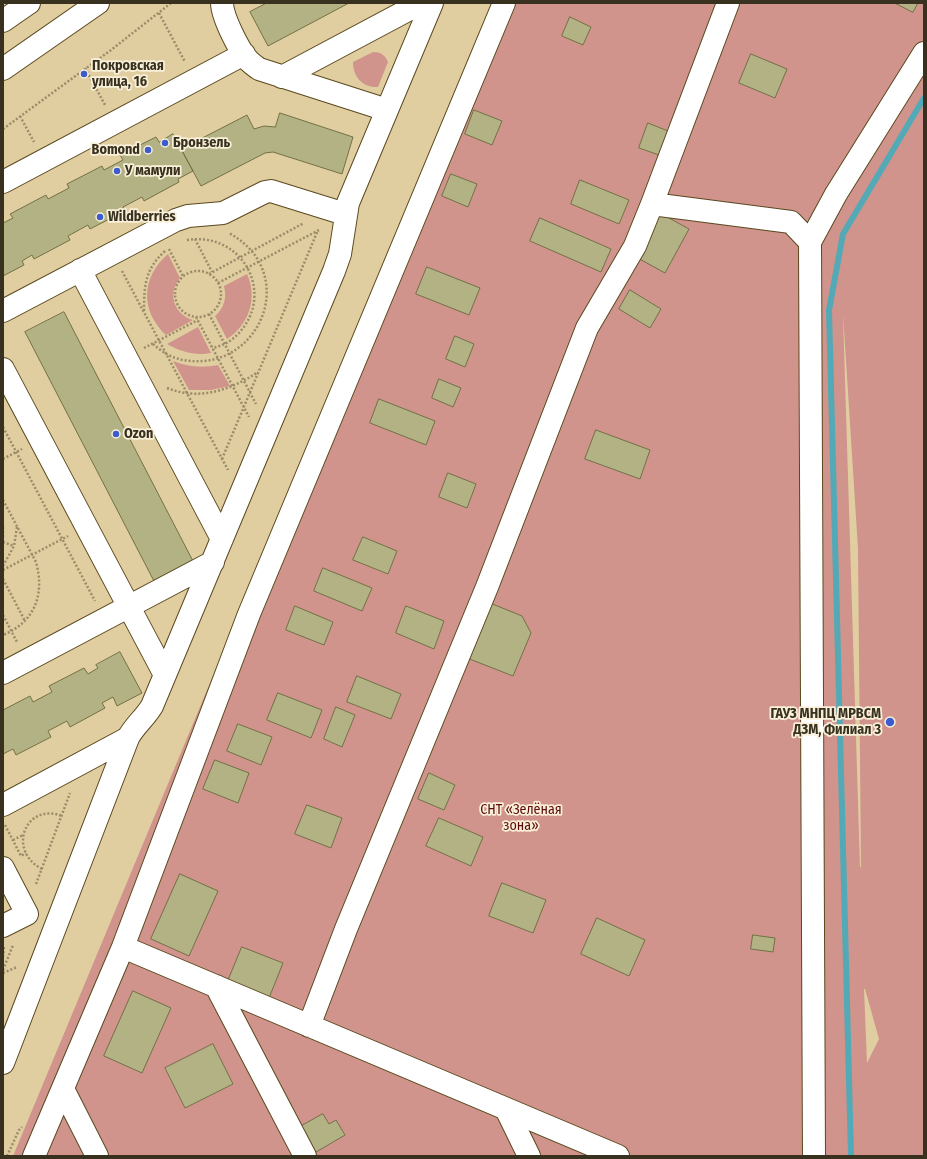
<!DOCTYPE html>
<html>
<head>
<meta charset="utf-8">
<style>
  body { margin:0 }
  #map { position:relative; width:927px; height:1159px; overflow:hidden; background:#e1cea0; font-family:"Fira Sans Condensed",sans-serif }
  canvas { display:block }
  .frame { position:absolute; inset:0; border:4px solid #39311f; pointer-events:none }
</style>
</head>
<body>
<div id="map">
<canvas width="927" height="1159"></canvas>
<div class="frame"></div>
</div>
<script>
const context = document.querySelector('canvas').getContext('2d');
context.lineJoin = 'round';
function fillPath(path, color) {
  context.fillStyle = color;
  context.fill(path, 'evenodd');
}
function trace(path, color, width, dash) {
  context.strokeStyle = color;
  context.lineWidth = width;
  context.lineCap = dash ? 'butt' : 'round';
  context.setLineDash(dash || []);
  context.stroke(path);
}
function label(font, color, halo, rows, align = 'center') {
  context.font = font + ' "Fira Sans Condensed",sans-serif';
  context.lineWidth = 3.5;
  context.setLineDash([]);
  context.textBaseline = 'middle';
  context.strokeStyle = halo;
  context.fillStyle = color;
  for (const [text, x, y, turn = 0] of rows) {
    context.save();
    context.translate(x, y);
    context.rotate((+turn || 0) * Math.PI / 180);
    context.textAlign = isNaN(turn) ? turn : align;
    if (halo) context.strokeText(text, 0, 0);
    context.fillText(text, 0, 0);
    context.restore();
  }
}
fillPath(new Path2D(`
  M493,3H924V1156H13ZM843,314L858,549L861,867H860ZM865,989L879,1039L867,1063L864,989Z
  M373,52C381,52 385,55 388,62L378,87C363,88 353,77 353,62Z
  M168,254L180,278C167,294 174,314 193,320L166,335C140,311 141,277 168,254Z
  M247,274C258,298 249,325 227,339L215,316C224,308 227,298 224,286Z
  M198,327L211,353C196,356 181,352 167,344Z
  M173,361C188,367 202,368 218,365L230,386L211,390H189Z`), '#d0948d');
trace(new Path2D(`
  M851,1156L829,310L843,234L924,98`), '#53a9b5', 6);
const building = new Path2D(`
  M267,3H349L268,46L250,12Z
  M895,3H918L913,12Z
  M570,17L591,27L583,45L562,36Z
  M751,54L787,69L775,98L739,83Z
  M474,110L502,121L492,145L465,134Z
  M280,113L353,137L342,174L273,152L265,153L201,186L181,149L247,115L254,129L264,126L275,127Z
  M648,123L668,131L659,155L639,148Z
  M173,134L193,171L178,179L179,182L144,201L142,197L123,207L125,211L90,229L88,225L68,236L70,240L34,259L32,255L22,261L24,265L3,276V223L13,218L10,214L46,195L48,199L69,188L67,184L102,166L104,170L123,160L120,155L156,137L159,142Z
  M451,174L477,184L468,207L442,196Z
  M580,180L629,200L619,224L571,204Z
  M660,213L689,229L665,273L636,257Z
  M540,218L611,249L601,272L530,241Z
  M427,267L480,288L469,315L416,294Z
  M630,290L661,309L650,328L619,309Z
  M64,312L194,563L155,583L25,332Z
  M455,336L474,344L465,367L446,359Z
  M439,379L461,388L453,407L432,398Z
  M379,399L435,421L426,445L370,423Z
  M596,430L650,450L640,479L585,459Z
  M448,473L476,484L467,508L439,497Z
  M363,537L397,551L388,574L353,560Z
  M323,568L372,588L362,611L314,591Z
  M490,603L522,616L531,633L513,676L467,658Z
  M295,606L333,622L324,645L286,630Z
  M406,606L444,621L434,649L396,633Z
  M120,652L142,693L117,706L113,697L102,703L105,708L70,727L67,721L48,731L51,737L16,755L13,749L3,754V710L30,696L33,702L52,692L49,686L84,668L88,674L98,668L96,665Z
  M357,676L401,694L391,719L347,702Z
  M278,693L322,710L311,738L267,720Z
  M336,707L355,715L342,747L324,739Z
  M238,724L272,737L261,765L227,751Z
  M215,760L249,773L238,803L203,789Z
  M429,773L455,785L444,810L418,799Z
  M307,805L342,818L331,848L295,834Z
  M439,818L483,837L471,866L426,846Z
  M180,874L218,891L189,956L151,939Z
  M502,883L546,900L533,933L489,916Z
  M597,918L645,940L629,976L581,954Z
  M753,935L775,938L773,952L751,949Z
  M242,947L283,963L269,998L228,981Z
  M133,991L171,1008L142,1073L104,1056Z
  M213,1044L233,1084L185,1108L165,1068Z
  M323,1114L329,1124L336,1120L345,1135L311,1155L296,1129Z`);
fillPath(building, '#b3b284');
trace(building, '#727145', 1);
const minor = new Path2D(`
  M222,3C222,16 239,51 249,61C252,64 255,66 259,69L387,110
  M282,77L421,3
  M3,182L244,54
  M652,204L728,3
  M810,242L836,194L924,53
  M80,270L222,539
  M3,311L176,220L188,216L223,213L265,192L271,191L345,214
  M3,369L165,675
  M3,673L213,562
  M3,805L128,738
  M3,868L27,914L3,926
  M123,947L618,1156
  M216,986L305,1156
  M309,1026L346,929L487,587L587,328L635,246L652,204L791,222L810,242L814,1156
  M3,1063L128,738C134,726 145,718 152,706L334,271L340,254L348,203L432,3
  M63,1089L97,1156
  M506,1109L529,1156
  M34,1156L123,947L249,614L504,3`);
const major = new Path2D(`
  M3,21L29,3
  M3,69L98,3`);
trace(minor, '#5a491f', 24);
trace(major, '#5a491f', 24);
trace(new Path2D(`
  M159,13L185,62
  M85,68L105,105
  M20,116L34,142
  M3,129L111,50L171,3
  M195,239L212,272
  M187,240C243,231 277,295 237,335C230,342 222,346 212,348
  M169,249L183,276
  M122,271L228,470
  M175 294a23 23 0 1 1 46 0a23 23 0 1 1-46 0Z
  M209,274L304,223
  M218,283L319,230
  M144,311C144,286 145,269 165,251
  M209,314L256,404
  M196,317L249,417
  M153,344C157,347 161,351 165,353C176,360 190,362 203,361C251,358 283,303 258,260C251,248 241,240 229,233
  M144,348L198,320
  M167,388C199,401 231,390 258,372
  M3,427L95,601
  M3,459L22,449
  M222,459L318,230
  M3,500L36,562C45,594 35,622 3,635
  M3,527V539
  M3,542L14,546
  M3,566L14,546L17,527
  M3,570L68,536
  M3,579L25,621
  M3,615L17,642
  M5,825L21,856L26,853
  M13,840L23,835
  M42,869C6,850 26,802 62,816
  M36,884L70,793
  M3,957L4,947
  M3,970L13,945
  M3,973L17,967
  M7,1156L19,1130L22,1127`), '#9a8c6a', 2.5, [2, 2]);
trace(minor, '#fff', 22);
trace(major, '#fff', 22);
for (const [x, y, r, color] of [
  [84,74,4,"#3b5cce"],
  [165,143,4,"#3b5cce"],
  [148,150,4,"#3b5cce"],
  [117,171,4,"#3b5cce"],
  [100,217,4,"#3b5cce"],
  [116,434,4,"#3b5cce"],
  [890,722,5,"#3b5cce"]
]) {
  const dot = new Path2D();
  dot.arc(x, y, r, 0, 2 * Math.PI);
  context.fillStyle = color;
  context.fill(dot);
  trace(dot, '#f9f0d9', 1.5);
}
label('bold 14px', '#39311f', '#f9f0d9', [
  ["Покровская",92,66],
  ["улица, 16",92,82],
  ["Бронзель",173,143],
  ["Bomond",140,150,"right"],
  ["У мамули",125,171],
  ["Wildberries",108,217],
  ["Ozon",124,434],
  ["ГАУЗ МНПЦ МРВСМ",881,714,"right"],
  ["ДЗМ, Филиал 3",881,730,"right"]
], 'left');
label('14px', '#5f0d0c', '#f9f0d9', [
  ["СНТ «Зелёная",521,810],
  ["зона»",521,826]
]);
</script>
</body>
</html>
